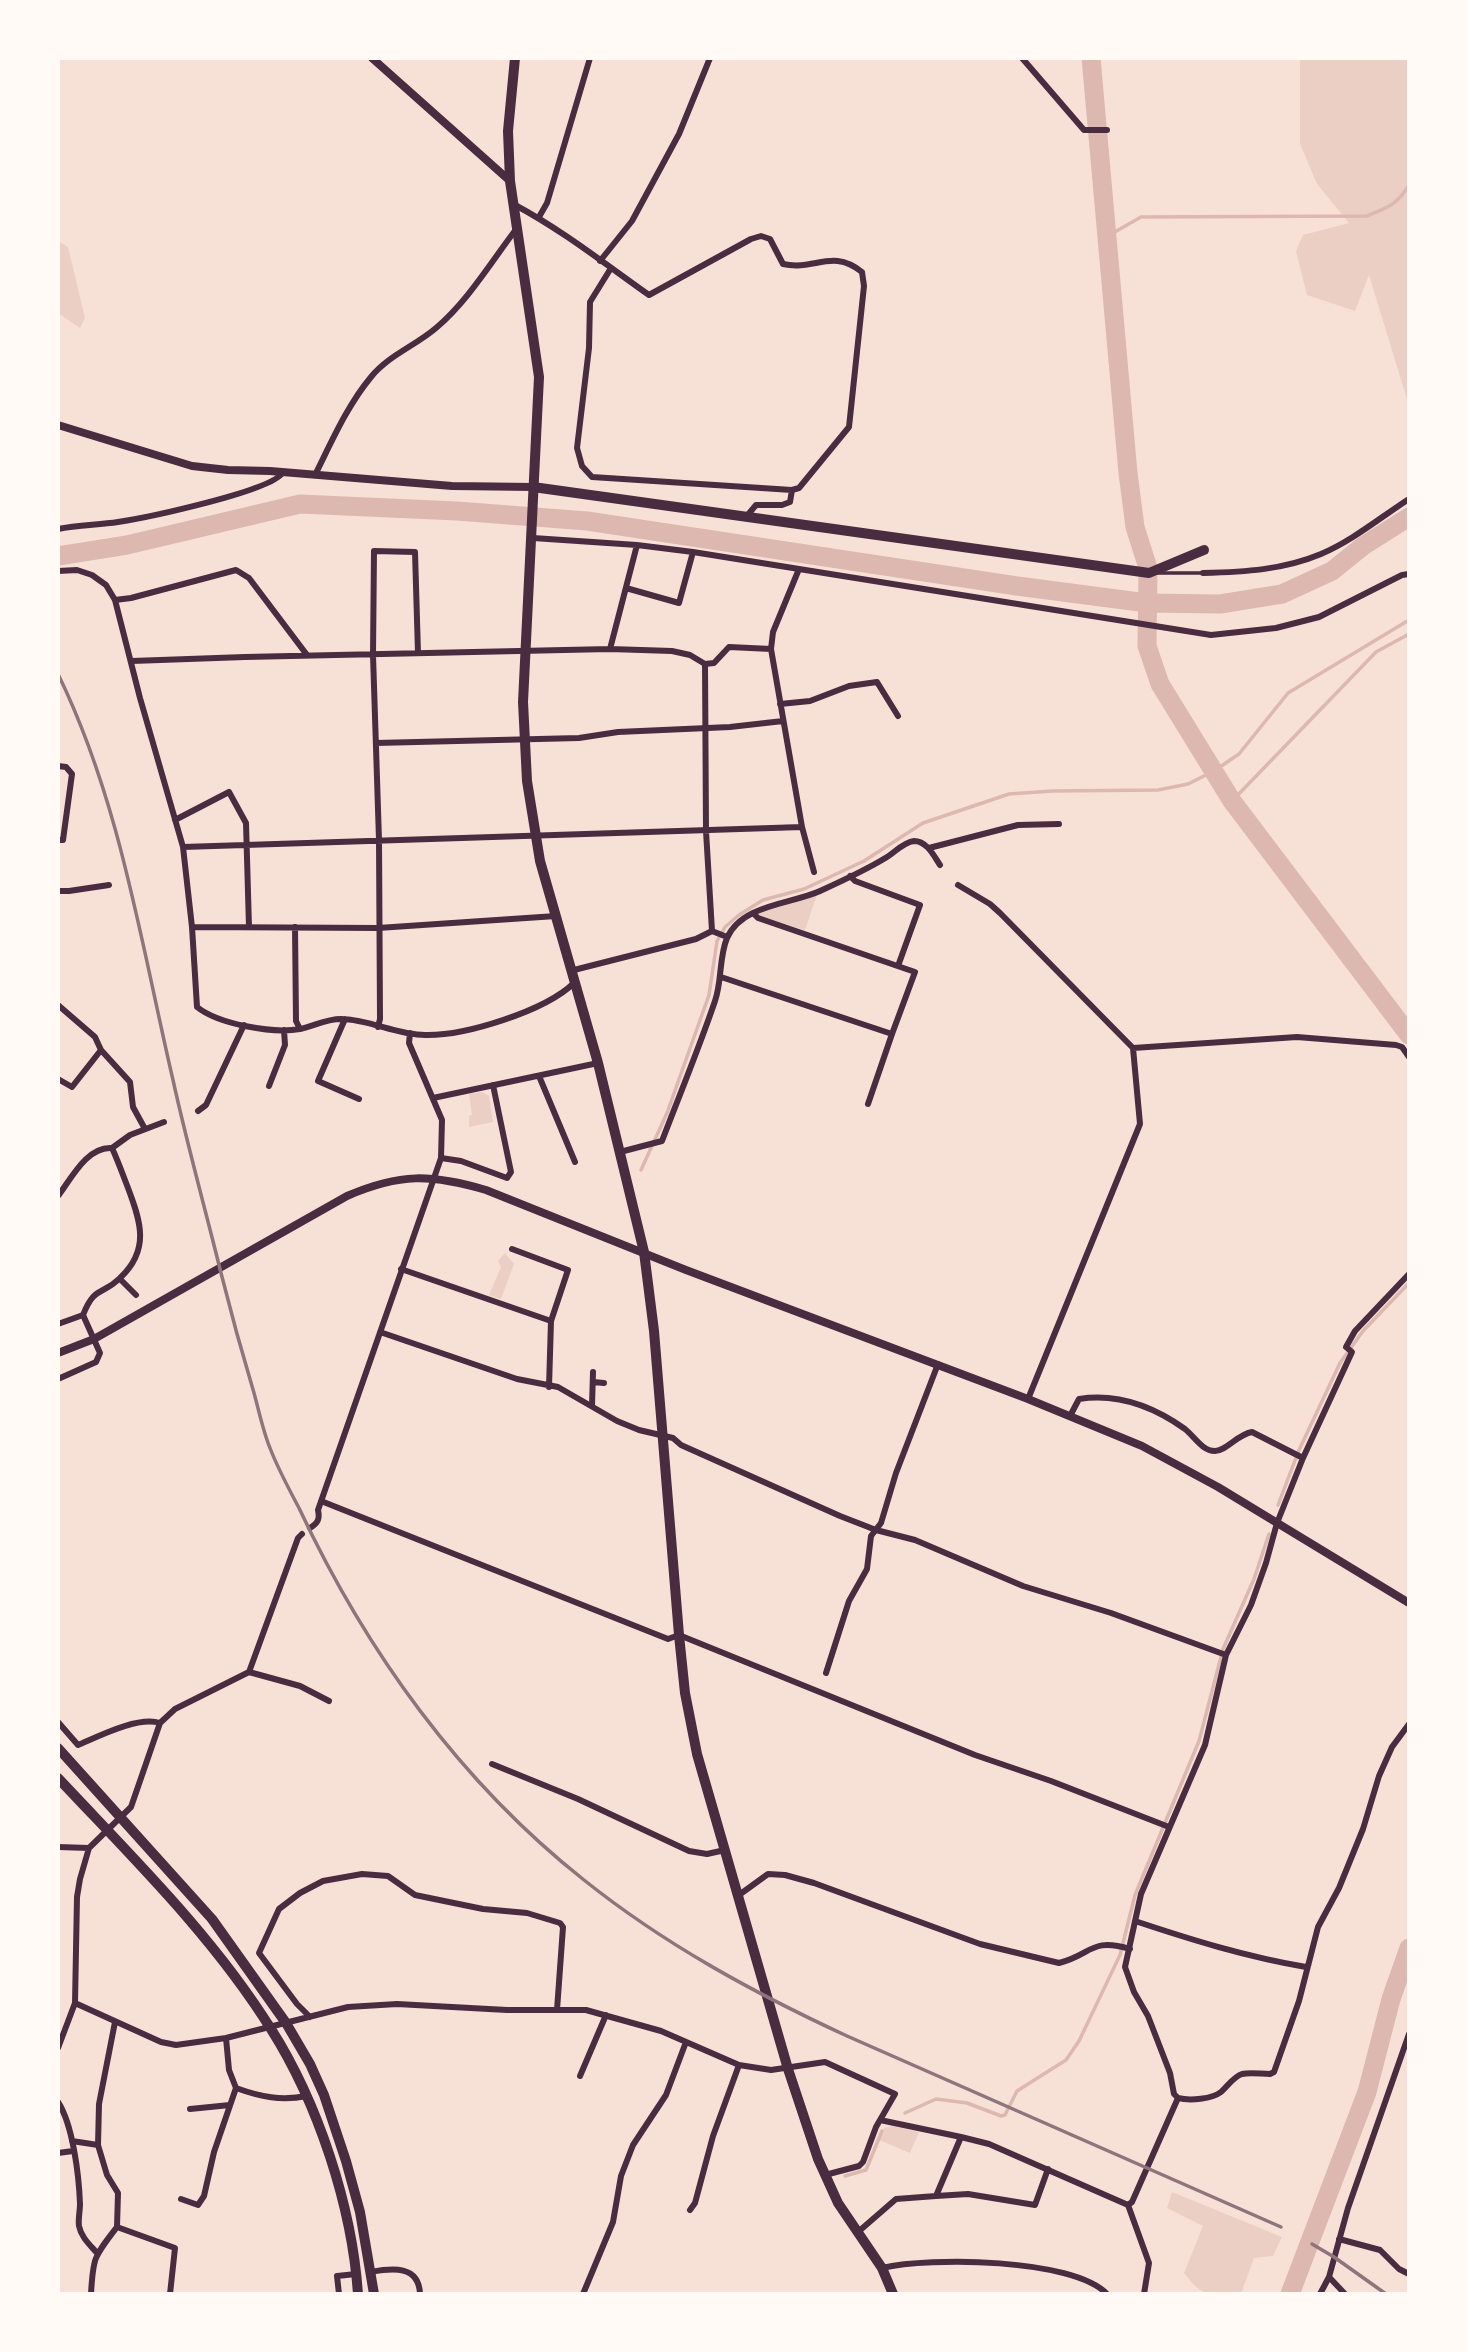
<!DOCTYPE html>
<html>
<head>
<meta charset="utf-8">
<style>
  body { margin:0 }
  #map { position:relative; width:1467px; height:2352px; overflow:hidden; background:#f7e1d7; font-family:"PT Sans Narrow",sans-serif }
  canvas { display:block }
  .frame { position:absolute; inset:0; border:60px solid #fffaf5; pointer-events:none }
</style>
</head>
<body>
<div id="map">
<canvas width="1467" height="2352"></canvas>
<div class="frame"></div>
</div>
<script>
const context = document.querySelector('canvas').getContext('2d');
context.lineJoin = 'round';
function fillPath(path, color) {
  context.fillStyle = color;
  context.fill(path, 'evenodd');
}
function trace(path, color, width, dash) {
  context.strokeStyle = color;
  context.lineWidth = width;
  context.lineCap = dash ? 'butt' : 'round';
  context.setLineDash(dash || []);
  context.stroke(path);
}
fillPath(new Path2D(`
  M1300,58H1409V406L1369,275L1355,311L1307,295L1296,251L1303,235L1349,223L1317,184L1300,144Z
  M58,241L68,247L85,318L80,328L58,313Z
  M817,895L805,930L759,916L761,909Z
  M482,1092L489,1096L493,1122L469,1127V1116L472,1115L469,1094Z
  M505,1253L514,1264L501,1299L489,1295L501,1267L498,1261Z
  M893,2126L919,2132L910,2153L879,2140L884,2128Z
  M1172,2192L1282,2237L1273,2256L1254,2258L1241,2294C1211,2294 1203,2299 1184,2273L1203,2226L1167,2208Z`), '#ebcfc5');
trace(new Path2D(`
  M1106,237L1141,217L1367,216C1388,207 1396,206 1409,185
  M1232,801L1376,652L1409,634
  M641,1170L667,1113L709,995L717,941L725,927L739,915L763,900L804,889L864,861L923,823L1009,794L1052,791L1158,790L1188,784L1214,771L1239,754L1288,693L1409,620
  M1278,1505L1299,1450L1340,1363L1363,1331L1409,1283
  M1010,2105L1017,2091L1066,2060L1079,2041L1120,1955L1135,1895L1199,1741L1223,1649L1254,1579L1269,1534
  M905,2113L936,2099L967,2103L1001,2116L1005,2115L1008,2109
  M845,2176L866,2170L882,2131`), '#dcb8b0', 3.5);
trace(new Path2D(`
  M1091,58L1128,473L1135,527L1148,568L1147,646L1160,684L1232,801L1409,1035
  M58,556L127,545L300,504L457,511L587,521L1017,586L1147,603L1220,604L1282,594L1332,571L1363,546L1409,517
  M1290,2294L1367,2092L1391,1999L1409,1948`), '#dcb8b0', 19);
trace(new Path2D(`
  M1158,573H1203`), '#4a2c40', 3.5);
trace(new Path2D(`
  M1022,58L1084,130H1107
  M515,205C562,230 605,264 649,295L751,239L761,236L770,239L783,264C815,271 832,248 862,272L864,286L849,427L799,488L792,490L592,477L582,466L577,448L589,348L590,302L611,268
  M539,217L547,203L590,58
  M600,261L632,221L679,134L710,58
  M315,475C332,441 347,406 371,377C389,355 415,346 436,328C468,301 491,262 517,228
  M746,517L756,505H782L790,502L792,490
  M58,529C78,525 98,525 118,522C144,518 274,491 283,472
  M533,538L637,545L693,552L1211,635L1276,628L1319,617L1402,575L1409,574
  M799,569L773,632L771,649L802,827L814,872
  M58,571L77,570L92,575L106,585L115,600L140,698L183,847L192,927L197,1007C218,1024 273,1034 300,1029C314,1026 326,1019 341,1019C369,1019 396,1035 425,1035C465,1036 545,1011 574,983
  M1203,573C1244,572 1283,570 1321,554C1352,541 1381,517 1409,499
  M626,588L679,603L693,552
  M115,600L131,598L236,570L249,578L307,655
  M610,649L637,545
  M132,661L245,657L610,649L672,651L690,655L705,664L714,663L729,647L771,649
  M705,664L706,831L712,931
  M780,704L810,701L849,686L877,682L898,716
  M376,743L579,738L618,732L730,727L783,721
  M58,766L66,767L72,774L63,840H58
  M175,820L229,792L246,823L249,927
  M183,847L802,827
  M929,848L1018,825L1059,824
  M850,876L855,881L920,905L898,966
  M958,885L990,904L1000,913L1133,1048L1140,1124L1028,1399
  M58,891H69L109,885
  M192,927L378,928L556,916
  M295,927L296,1021L300,1029
  M570,971L696,939L712,931L727,937
  M721,977L892,1034L915,972L758,918L753,913
  M58,1005L95,1037L101,1050L130,1082L133,1107L145,1129
  M345,1019L318,1081L359,1099
  M378,1027L380,1019L379,840L373,655L374,551L415,552L418,653
  M1133,1048L1297,1037L1396,1045L1402,1047L1409,1057
  M539,1076L575,1162
  M58,1079L72,1087L101,1050
  M269,1086L285,1045L284,1030
  M433,1098L598,1063
  M868,1104L892,1034
  M198,1111L206,1105L244,1025
  M620,1152L662,1141C680,1094 699,1048 715,1001C722,981 719,957 727,938C742,904 792,904 820,891C842,881 866,870 887,857C895,852 904,842 914,841C927,841 934,856 940,865
  M441,1158L461,1161L507,1178L511,1172L493,1085
  M58,1196C71,1179 87,1146 112,1148
  M512,1249L568,1270L551,1321L549,1387
  M401,1269L551,1321
  M120,1279L136,1295
  M58,1324L83,1315
  M380,1332L517,1379L558,1387L617,1421L639,1430L673,1438L681,1445L840,1516L876,1530L915,1540L1023,1586L1111,1613L1226,1655
  M58,1379L96,1362L100,1353L83,1315C95,1285 102,1296 120,1278C150,1250 141,1222 128,1188C123,1175 118,1161 112,1148L130,1135L164,1122
  M593,1382L604,1383
  M592,1406L593,1372
  M1070,1416L1079,1399C1117,1393 1154,1407 1185,1429C1194,1436 1202,1451 1215,1451C1226,1451 1238,1434 1252,1432L1303,1458
  M321,1501L668,1639L679,1635L975,1755L1051,1781L1169,1827
  M310,1528C318,1523 320,1519 318,1510L441,1158L442,1120L409,1043L410,1033
  M249,1672L300,1686L329,1701
  M826,1673L849,1601L867,1569L871,1536L881,1523L896,1473L938,1364
  M58,1722L78,1745C99,1736 138,1716 160,1723
  M492,1764L578,1799L689,1851L707,1854L725,1850
  M58,1847L89,1848
  M739,1895L768,1874L785,1875L814,1883L980,1944L1059,1963C1092,1955 1090,1937 1130,1949
  M1135,1921C1192,1940 1247,1957 1306,1967
  M75,2003L161,2042L176,2045L226,2038L348,2007L397,2004L507,2010H586L661,2031L739,2065L771,2070L825,2062L895,2094L876,2127L863,2162L859,2166L825,2175
  M310,2017L297,2004L259,1953L279,1909L300,1893L323,1881L362,1874L388,1876L415,1895L483,1909L527,1913L560,1923L563,1927L557,2010
  M226,2038L229,2070L236,2088C261,2097 281,2101 307,2096
  M58,2048L75,2003L77,1897L80,1879L89,1848L131,1807L160,1723L175,1709L249,1672L298,1538L302,1534
  M580,2076L606,2015
  M1178,2098L1174,2094L1170,2073L1148,2016L1134,1992L1125,1967L1141,1894L1205,1745L1226,1655L1251,1605L1266,1563L1277,1523L1303,1458L1352,1352L1346,1347L1355,1331L1409,1274
  M1178,2098C1190,2101 1212,2099 1221,2092C1228,2086 1233,2077 1242,2074C1250,2072 1261,2074 1270,2074L1274,2072L1299,2001L1318,1927L1339,1888L1363,1829L1379,1776L1392,1747L1409,1724
  M58,2102C73,2125 79,2176 80,2204C80,2211 78,2219 79,2226C81,2237 90,2245 97,2253
  M190,2109L230,2105
  M880,2120L961,2137
  M72,2141L98,2145L107,2175L118,2193L117,2227L175,2248L170,2294
  M98,2145L99,2104L115,2022
  M58,2153L73,2151
  M936,2196L968,2194L1035,2205L1048,2169
  M181,2199L198,2205L204,2196L214,2152L236,2088
  M1128,2205L1132,2202L1178,2098
  M690,2210L695,2203L713,2136L739,2065
  M858,2232L896,2199L936,2196L961,2137L989,2144L1128,2205L1149,2263L1144,2294
  M1339,2239L1380,2250L1399,2269L1409,2274
  M882,2268C930,2257 1072,2258 1107,2294
  M371,2272C392,2268 419,2265 420,2294
  M1329,2277L1345,2294
  M91,2294C93,2257 94,2257 117,2227
  M339,2294L337,2276L356,2274
  M583,2294L613,2222L621,2176L633,2145L666,2095L686,2042
  M1320,2294L1329,2277L1348,2208L1409,2034`), '#4a2c40', 6);
trace(new Path2D(`
  M372,58L510,181
  M58,425L192,466L228,470L270,471L452,486L533,487
  M58,1353L94,1339L347,1196C400,1173 431,1174 486,1190L686,1270L1028,1399L1142,1446L1218,1487L1409,1603`), '#4a2c40', 8);
trace(new Path2D(`
  M533,487L1149,573L1204,550`), '#4a2c40', 10);
trace(new Path2D(`
  M515,58L508,131L510,181L539,377L523,702L527,781L540,861L598,1063L644,1252L654,1331L679,1635L685,1693L697,1754L788,2069L818,2159L838,2203L882,2268L893,2294
  M58,1748L212,1919L286,2023L310,2064L324,2095L346,2161L360,2212L374,2294
  M58,1778C132,1857 213,1936 271,2029C318,2103 352,2206 358,2294`), '#4a2c40', 10);
trace(new Path2D(`
  M58,674C120,801 141,943 173,1080C187,1144 205,1208 221,1273C231,1313 242,1353 254,1393C259,1411 263,1431 270,1448C278,1469 289,1489 299,1508C366,1651 460,1782 584,1880C664,1944 754,1993 847,2036L1281,2227
  M1312,2244L1334,2257L1386,2294`), '#8f747c', 3.5);
</script>
</body>
</html>
